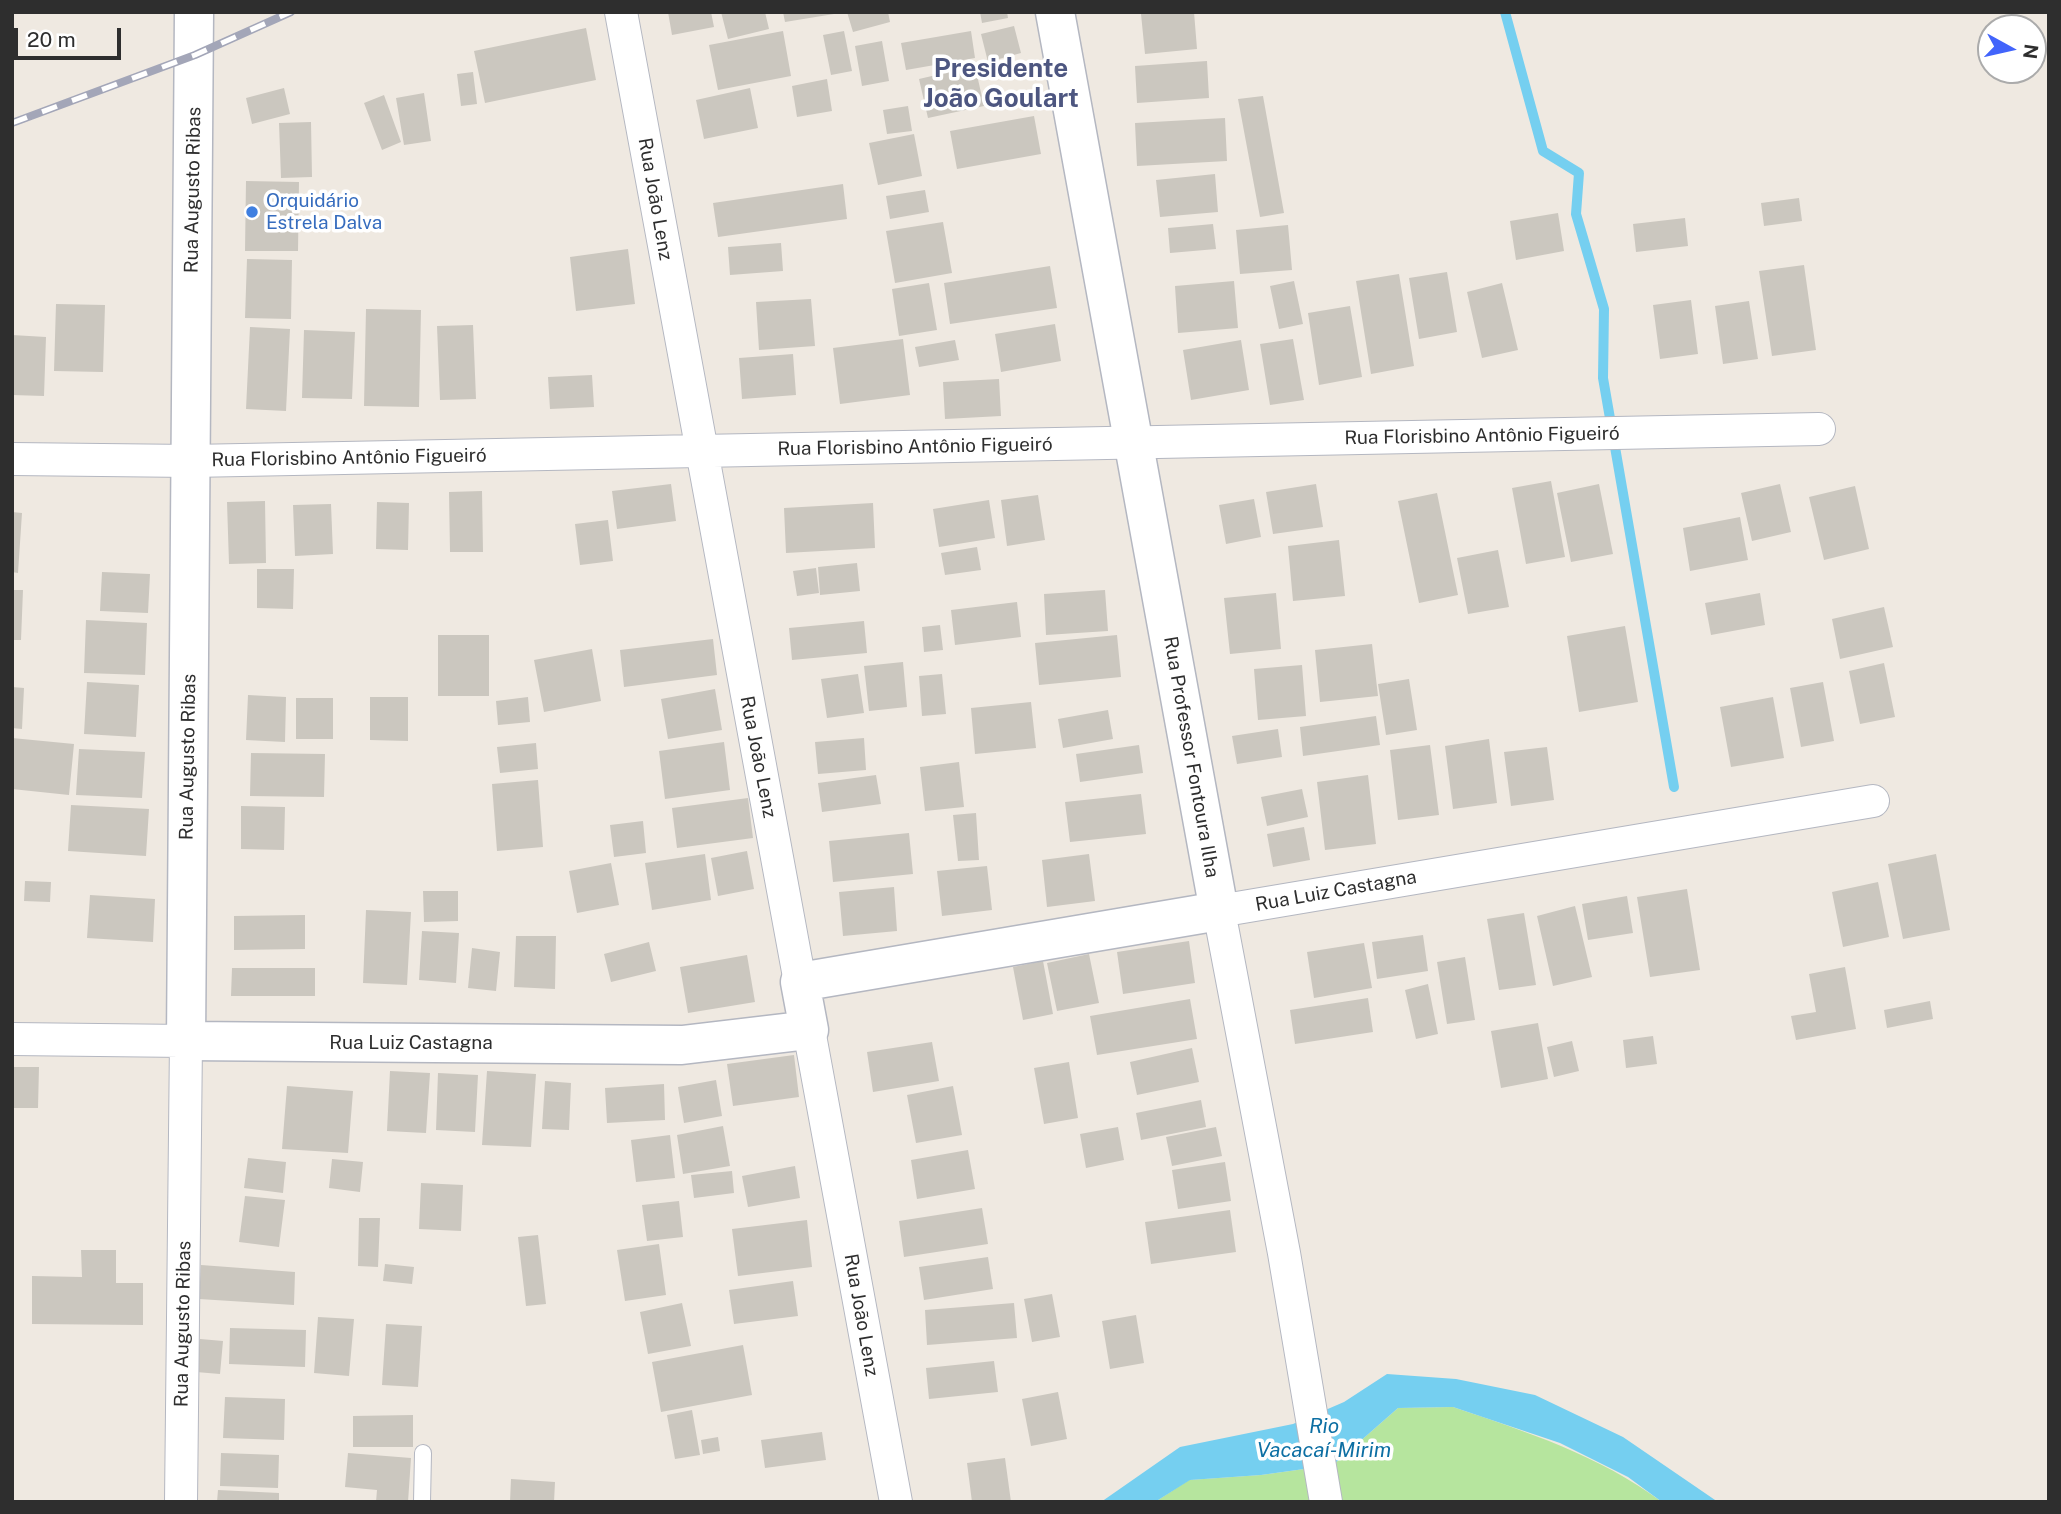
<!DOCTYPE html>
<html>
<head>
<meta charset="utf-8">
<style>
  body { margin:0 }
  #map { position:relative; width:2061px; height:1514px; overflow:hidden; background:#efe9e1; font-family:"Public Sans",sans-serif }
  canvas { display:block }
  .frame { position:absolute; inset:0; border:14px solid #2e2e2e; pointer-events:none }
  .north { position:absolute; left:1977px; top:14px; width:70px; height:70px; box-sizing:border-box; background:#fff; border:2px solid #ababab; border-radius:50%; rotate:98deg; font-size:19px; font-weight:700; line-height:28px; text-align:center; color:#2e2e2e }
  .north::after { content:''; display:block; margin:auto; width:24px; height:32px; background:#4264fb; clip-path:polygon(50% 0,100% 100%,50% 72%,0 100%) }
  .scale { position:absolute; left:14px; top:28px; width:107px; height:32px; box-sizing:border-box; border:4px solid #2e2e2e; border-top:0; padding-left:9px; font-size:21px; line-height:24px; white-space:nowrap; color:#2e2e2e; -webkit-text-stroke:5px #fff; paint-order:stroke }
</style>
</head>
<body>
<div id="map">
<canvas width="2061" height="1514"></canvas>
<div class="frame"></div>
<div class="north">N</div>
<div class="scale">20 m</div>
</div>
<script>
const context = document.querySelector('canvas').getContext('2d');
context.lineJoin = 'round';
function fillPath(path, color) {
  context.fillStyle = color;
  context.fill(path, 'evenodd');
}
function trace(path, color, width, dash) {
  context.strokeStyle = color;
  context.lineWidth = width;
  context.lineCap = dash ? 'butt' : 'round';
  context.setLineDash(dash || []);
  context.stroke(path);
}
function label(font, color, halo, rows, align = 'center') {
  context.font = font + ' "Public Sans",sans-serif';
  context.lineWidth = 7;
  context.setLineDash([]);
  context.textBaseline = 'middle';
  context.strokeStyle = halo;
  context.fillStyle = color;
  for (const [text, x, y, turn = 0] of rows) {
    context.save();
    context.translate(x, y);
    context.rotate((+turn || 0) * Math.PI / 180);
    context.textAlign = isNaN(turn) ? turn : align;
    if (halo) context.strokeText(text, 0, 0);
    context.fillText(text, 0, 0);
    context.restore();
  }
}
fillPath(new Path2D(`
  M1453,1407C1527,1432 1599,1455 1662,1502H1155L1189,1480L1261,1475L1333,1465L1398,1408Z`), '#b6e59e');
fillPath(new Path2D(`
  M1387,1374L1456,1379L1535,1395L1623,1437L1718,1502H1662L1628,1477L1560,1443L1453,1407L1398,1408L1333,1465L1261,1475L1190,1480L1155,1502H1101L1180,1447L1293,1424L1344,1402Z`), '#75cff0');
trace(new Path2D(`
  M1505,12L1543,151L1579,173L1576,214L1604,309L1603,378L1674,787`), '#75cff0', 10);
fillPath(new Path2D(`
  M668,12H711L714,27L672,35Z
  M721,12H765L769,29L728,39Z
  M783,12H834V14L785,22Z
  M847,12H888L890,22L853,32Z
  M980,12H1007L1008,18L982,23Z
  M1194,12L1197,49L1145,54L1141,14Z
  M1014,26L1021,53L988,62L981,34Z
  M586,28L596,80L485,103L474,51Z
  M783,31L791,76L718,90L709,45Z
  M844,31L852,71L831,75L823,35Z
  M971,31L975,58L906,70L901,43Z
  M882,41L889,81L862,86L855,46Z
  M1207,61L1209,98L1137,103L1135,66Z
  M975,66L984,106L928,118L919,79Z
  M473,72L477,104L461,106L457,74Z
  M827,79L832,111L797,117L792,86Z
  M284,88L290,114L252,124L246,98Z
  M750,88L758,128L704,139L696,100Z
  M424,93L431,141L404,145L396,98Z
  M384,95L401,142L382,150L364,103Z
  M1263,96L1284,213L1260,217L1238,99Z
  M908,106L912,131L887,134L883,110Z
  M1034,116L1041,154L957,169L950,131Z
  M1225,118L1227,161L1137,166L1135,123Z
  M311,122L312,177L281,178L279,123Z
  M914,134L922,176L878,185L869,143Z
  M1215,174L1218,212L1160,217L1156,180Z
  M246,181L299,182L298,251H245Z
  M843,184L847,219L718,237L713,203Z
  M925,190L929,212L890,219L886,196Z
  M1799,198L1802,221L1764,226L1761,203Z
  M1558,213L1564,251L1516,260L1510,221Z
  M1685,218L1688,246L1636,252L1633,224Z
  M943,222L952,273L895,283L886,231Z
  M1213,224L1216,249L1170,253L1168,228Z
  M1288,225L1292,270L1240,274L1236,230Z
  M781,243L783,271L730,275L728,247Z
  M628,249L635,304L576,311L570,257Z
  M247,259L292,260L291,319L245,318Z
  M1804,265L1816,350L1772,356L1759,271Z
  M1050,266L1057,308L950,324L944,283Z
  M1447,272L1457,332L1419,339L1409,278Z
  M1399,274L1414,366L1371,374L1356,281Z
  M1234,281L1238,328L1178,333L1175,286Z
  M1294,281L1303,324L1279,329L1270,286Z
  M929,283L937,330L899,336L892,289Z
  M1502,283L1518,350L1482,358L1467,292Z
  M811,299L815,346L759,350L756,302Z
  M1691,300L1698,354L1660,359L1653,305Z
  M1749,301L1758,359L1723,364L1715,306Z
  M56,304L105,305L103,372L54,371Z
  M1350,306L1362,377L1319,385L1308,313Z
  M366,309L421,310L419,407L364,406Z
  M1055,324L1061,361L1001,372L995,334Z
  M473,325L476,399L440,400L437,326Z
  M250,327L290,329L286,411L246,409Z
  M304,330L355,332L352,399L302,398Z
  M12,335L46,337L44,396L12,395Z
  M903,339L910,395L840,404L833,348Z
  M1293,339L1304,400L1270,405L1260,344Z
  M955,340L959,360L919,367L915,347Z
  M1241,340L1249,390L1191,400L1183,350Z
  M793,354L796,395L742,399L739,358Z
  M592,375L594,407L550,409L548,377Z
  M999,379L1001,416L945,419L943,382Z
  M1551,481L1565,557L1526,564L1512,488Z
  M671,484L676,521L617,529L612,491Z
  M1316,484L1323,527L1273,534L1266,492Z
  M1599,484L1613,554L1571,562L1557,493Z
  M1780,484L1791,532L1752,541L1741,493Z
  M1855,486L1869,549L1824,560L1809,497Z
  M482,491L483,552H450L449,492Z
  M1437,493L1458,595L1419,603L1398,501Z
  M1038,495L1045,540L1007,546L1001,500Z
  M1254,499L1261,537L1226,544L1219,505Z
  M989,500L995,538L939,547L933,509Z
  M265,501L266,563L229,564L227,502Z
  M377,502L409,503L408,550L376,549Z
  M873,503L875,548L786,553L784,508Z
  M331,504L333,554L295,556L293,505Z
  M12,512L22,513L18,573L12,572Z
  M1740,517L1748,560L1690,571L1683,528Z
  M608,520L613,561L580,565L575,524Z
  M1339,540L1345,596L1293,601L1288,546Z
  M977,547L981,570L945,575L941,553Z
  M1498,550L1509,607L1468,614L1457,558Z
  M857,563L860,591L820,595L818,567Z
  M816,568L819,593L797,596L793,571Z
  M257,569H294L293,609L257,608Z
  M102,572L150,574L148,613L100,611Z
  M12,590H23L21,640H12Z
  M1105,590L1108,631L1046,635L1044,594Z
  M1276,593L1281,649L1230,654L1224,598Z
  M1760,593L1765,625L1711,635L1705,603Z
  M1017,602L1021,637L955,645L951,610Z
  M1884,607L1893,647L1840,659L1832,619Z
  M86,620L147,623L145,675L84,673Z
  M864,621L867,653L792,660L789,628Z
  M940,625L943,650L924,652L922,627Z
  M1625,626L1638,702L1579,712L1567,636Z
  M438,635H489V696H438Z
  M1117,635L1121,677L1039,685L1035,643Z
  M713,639L717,675L624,687L620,650Z
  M1372,644L1378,696L1320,702L1315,650Z
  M592,649L601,701L544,712L534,660Z
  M903,662L907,707L869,711L864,666Z
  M1884,663L1895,717L1860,724L1849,671Z
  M1302,665L1306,716L1258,720L1254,669Z
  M858,674L864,713L827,718L821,679Z
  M942,674L946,714L922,716L919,676Z
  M1409,679L1417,730L1386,735L1378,684Z
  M87,682L139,685L136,737L84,734Z
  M1823,682L1834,741L1801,747L1790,688Z
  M12,687L24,688L22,729L12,728Z
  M715,689L722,730L668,739L661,699Z
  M248,695L286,697L285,742L246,740Z
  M370,697H408V741L370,740Z
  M528,697L530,722L498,725L496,701Z
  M1773,697L1784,758L1731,767L1720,707Z
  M296,698H333V739H296Z
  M1031,702L1036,748L975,754L971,708Z
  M1108,710L1113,739L1063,748L1058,719Z
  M1376,716L1380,745L1303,756L1300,727Z
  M1278,729L1282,757L1237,764L1232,736Z
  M12,738L74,744L69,795L12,789Z
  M864,738L866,770L818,774L815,742Z
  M1489,739L1497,803L1453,809L1445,746Z
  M724,742L730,790L665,799L659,751Z
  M536,743L538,769L500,773L497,747Z
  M1139,745L1143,773L1080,782L1076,754Z
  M1430,745L1439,815L1398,820L1390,750Z
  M1547,747L1554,800L1511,806L1504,752Z
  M79,749L145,752L142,798L76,795Z
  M251,753L325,754L324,797L250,796Z
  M959,762L964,807L925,811L920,767Z
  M876,775L881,804L822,812L818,783Z
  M1368,775L1376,844L1325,850L1317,782Z
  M538,780L543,847L497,851L492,784Z
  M1302,789L1308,817L1267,826L1261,797Z
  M1141,794L1146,834L1070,842L1065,802Z
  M748,798L753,838L677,848L672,808Z
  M71,805L149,809L146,856L68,851Z
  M241,806L285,807L284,850L241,849Z
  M976,813L979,860L958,861L953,815Z
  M643,821L646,853L614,857L610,825Z
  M1304,827L1310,860L1273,867L1267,834Z
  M909,833L913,874L833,882L829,841Z
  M747,851L754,889L718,896L711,858Z
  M705,854L711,900L652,910L645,863Z
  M1089,854L1095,901L1047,907L1042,860Z
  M1936,854L1950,930L1903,939L1888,864Z
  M611,863L619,905L577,913L569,871Z
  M987,866L992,910L942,916L937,871Z
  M25,881L51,882L50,902L24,901Z
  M1878,882L1889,937L1843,947L1832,892Z
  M894,887L897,931L843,936L839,892Z
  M1687,889L1700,970L1650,977L1637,897Z
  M423,891H458V921L424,922Z
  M90,895L155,899L153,942L87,938Z
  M1627,896L1633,933L1588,940L1582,904Z
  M1575,906L1592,977L1553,986L1537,916Z
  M366,910L411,912L407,985L363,983Z
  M1524,913L1536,985L1499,990L1487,919Z
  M305,915V949L234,950V916Z
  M422,931L459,933L456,983L419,980Z
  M1423,935L1428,971L1377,979L1372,942Z
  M516,936H556L555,989L514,987Z
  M1189,941L1195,983L1123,994L1117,952Z
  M649,942L656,971L611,982L604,954Z
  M1364,943L1372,988L1314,998L1307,952Z
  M472,948L500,952L496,991L468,988Z
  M1089,954L1099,1003L1057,1011L1047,963Z
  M747,955L755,1002L688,1013L680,967Z
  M1465,957L1475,1020L1447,1024L1437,962Z
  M1043,961L1053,1014L1023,1020L1013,967Z
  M1845,967L1856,1029L1796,1040L1791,1016L1816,1012L1809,974Z
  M232,968H315V996H231Z
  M1428,984L1438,1034L1416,1039L1405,990Z
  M1368,998L1373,1032L1295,1044L1290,1010Z
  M1190,999L1197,1039L1097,1055L1090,1016Z
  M1930,1001L1933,1019L1887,1028L1884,1010Z
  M1538,1023L1548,1079L1501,1088L1491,1031Z
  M1653,1036L1657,1064L1626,1068L1623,1040Z
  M1572,1041L1579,1071L1554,1077L1547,1047Z
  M932,1042L939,1081L873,1092L867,1052Z
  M1192,1048L1199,1082L1137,1095L1130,1062Z
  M794,1055L799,1097L733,1106L727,1064Z
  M1069,1062L1078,1118L1044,1124L1034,1068Z
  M12,1067H39L38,1108H12Z
  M390,1071L430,1073L426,1133L387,1131Z
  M487,1071L536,1074L531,1147L482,1145Z
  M438,1073L478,1075L475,1132L436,1130Z
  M716,1080L722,1116L684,1123L678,1087Z
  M545,1081L571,1083L569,1130L542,1129Z
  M664,1084L665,1120L607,1123L605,1088Z
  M287,1086L353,1091L348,1153L282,1149Z
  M953,1086L962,1135L916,1143L907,1095Z
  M1201,1100L1206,1127L1141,1140L1136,1113Z
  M723,1126L730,1166L683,1174L677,1135Z
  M1118,1127L1124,1160L1086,1168L1080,1134Z
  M1216,1127L1222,1156L1172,1166L1166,1137Z
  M670,1135L675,1178L636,1182L631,1140Z
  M968,1150L975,1189L917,1199L911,1160Z
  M248,1158L286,1162L283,1193L244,1188Z
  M332,1159L363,1162L360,1192L329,1188Z
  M1225,1162L1231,1201L1178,1209L1172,1170Z
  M795,1166L800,1198L748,1207L742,1176Z
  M732,1171L734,1193L694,1198L691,1175Z
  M421,1183L463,1185L461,1231L419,1229Z
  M245,1196L285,1200L279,1247L239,1242Z
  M679,1201L683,1237L647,1241L642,1205Z
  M982,1208L988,1244L904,1257L899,1221Z
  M1230,1210L1236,1252L1151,1264L1145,1222Z
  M359,1218H380L378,1267L358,1266Z
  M807,1220L812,1267L738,1276L732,1229Z
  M538,1235L546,1304L526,1306L518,1237Z
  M659,1244L666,1295L625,1301L617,1250Z
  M81,1250H116V1283H143V1325L32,1324V1276L82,1277Z
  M988,1257L993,1289L924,1300L919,1267Z
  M385,1264L414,1267L412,1284L383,1281Z
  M201,1265L295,1272L294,1305L199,1299Z
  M793,1281L798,1316L734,1324L729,1290Z
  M1052,1294L1060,1337L1032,1342L1024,1299Z
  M682,1303L691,1346L648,1354L640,1312Z
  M1014,1303L1017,1338L927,1345L925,1310Z
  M1136,1315L1144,1363L1110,1369L1102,1321Z
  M318,1317L354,1319L349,1376L314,1373Z
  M386,1324L422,1326L418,1387L382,1385Z
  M230,1328L306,1330L305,1367L229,1364Z
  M200,1339L223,1341L220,1374L196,1372Z
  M743,1345L752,1395L661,1412L652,1362Z
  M994,1361L998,1392L929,1399L926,1368Z
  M1058,1392L1067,1439L1031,1446L1022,1399Z
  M225,1397L285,1399L284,1440L223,1438Z
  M692,1410L700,1455L675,1459L667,1415Z
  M413,1415V1447H353V1416Z
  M822,1432L826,1460L765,1468L761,1440Z
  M718,1437L720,1451L703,1454L701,1440Z
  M221,1453L279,1455L278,1488L220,1486Z
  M348,1453L411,1458L408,1502H376L377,1490L345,1487Z
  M1005,1458L1011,1502H972L967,1463Z
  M511,1479L555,1482L554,1502H510Z
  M218,1490L279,1493V1502H217Z`), '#cbc7bf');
const service = new Path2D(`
  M422,1502L423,1453`);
const minor = new Path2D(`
  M621,12L800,982
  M12,459L191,461L1819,429
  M809,1030L896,1502
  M12,1039L186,1041L181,1502
  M1326,1502L1284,1253L1219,911L1873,801`);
const tertiary = new Path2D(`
  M194,12L186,1041L682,1045L809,1030L800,982L1219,911L1055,12`);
trace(service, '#b4b7c1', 18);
trace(minor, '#b4b7c1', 34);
trace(tertiary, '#b4b7c1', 41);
trace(service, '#fff', 16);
trace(minor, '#fff', 32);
trace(tertiary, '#fff', 38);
const rail = new Path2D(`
  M12,123L195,55L291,12`);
trace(rail, '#a3a6b8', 8);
trace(rail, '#fff', 5, [16]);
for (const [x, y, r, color] of [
  [252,212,7,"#3f7fe0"]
]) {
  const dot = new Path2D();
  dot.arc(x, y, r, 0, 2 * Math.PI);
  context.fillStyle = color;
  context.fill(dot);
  trace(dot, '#fff', 2.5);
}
label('19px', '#2e2e2e', '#fff', [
  ["Rua Augusto Ribas",193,190,-89],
  ["Rua João Lenz",655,199,80],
  ["Rua Florisbino Antônio Figueiró",1482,436,-1],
  ["Rua Florisbino Antônio Figueiró",915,447,-1],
  ["Rua Florisbino Antônio Figueiró",349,458,-1],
  ["Rua Augusto Ribas",188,757,-89],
  ["Rua João Lenz",758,757,79],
  ["Rua Professor Fontoura Ilha",1191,757,80],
  ["Rua Luiz Castagna",1336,891,-10],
  ["Rua Luiz Castagna",411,1043],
  ["Rua João Lenz",861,1315,80],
  ["Rua Augusto Ribas",183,1324,-89]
]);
label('19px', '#366cbe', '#fff', [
  ["Orquidário",266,201],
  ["Estrela Dalva",266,223]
], 'left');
label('italic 21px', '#0d6fa3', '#fff', [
  ["Rio",1324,1427],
  ["Vacacaí-Mirim",1324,1451]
]);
label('bold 26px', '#4d5680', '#fff', [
  ["Presidente",1001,69],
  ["João Goulart",1001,99]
]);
</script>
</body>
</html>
